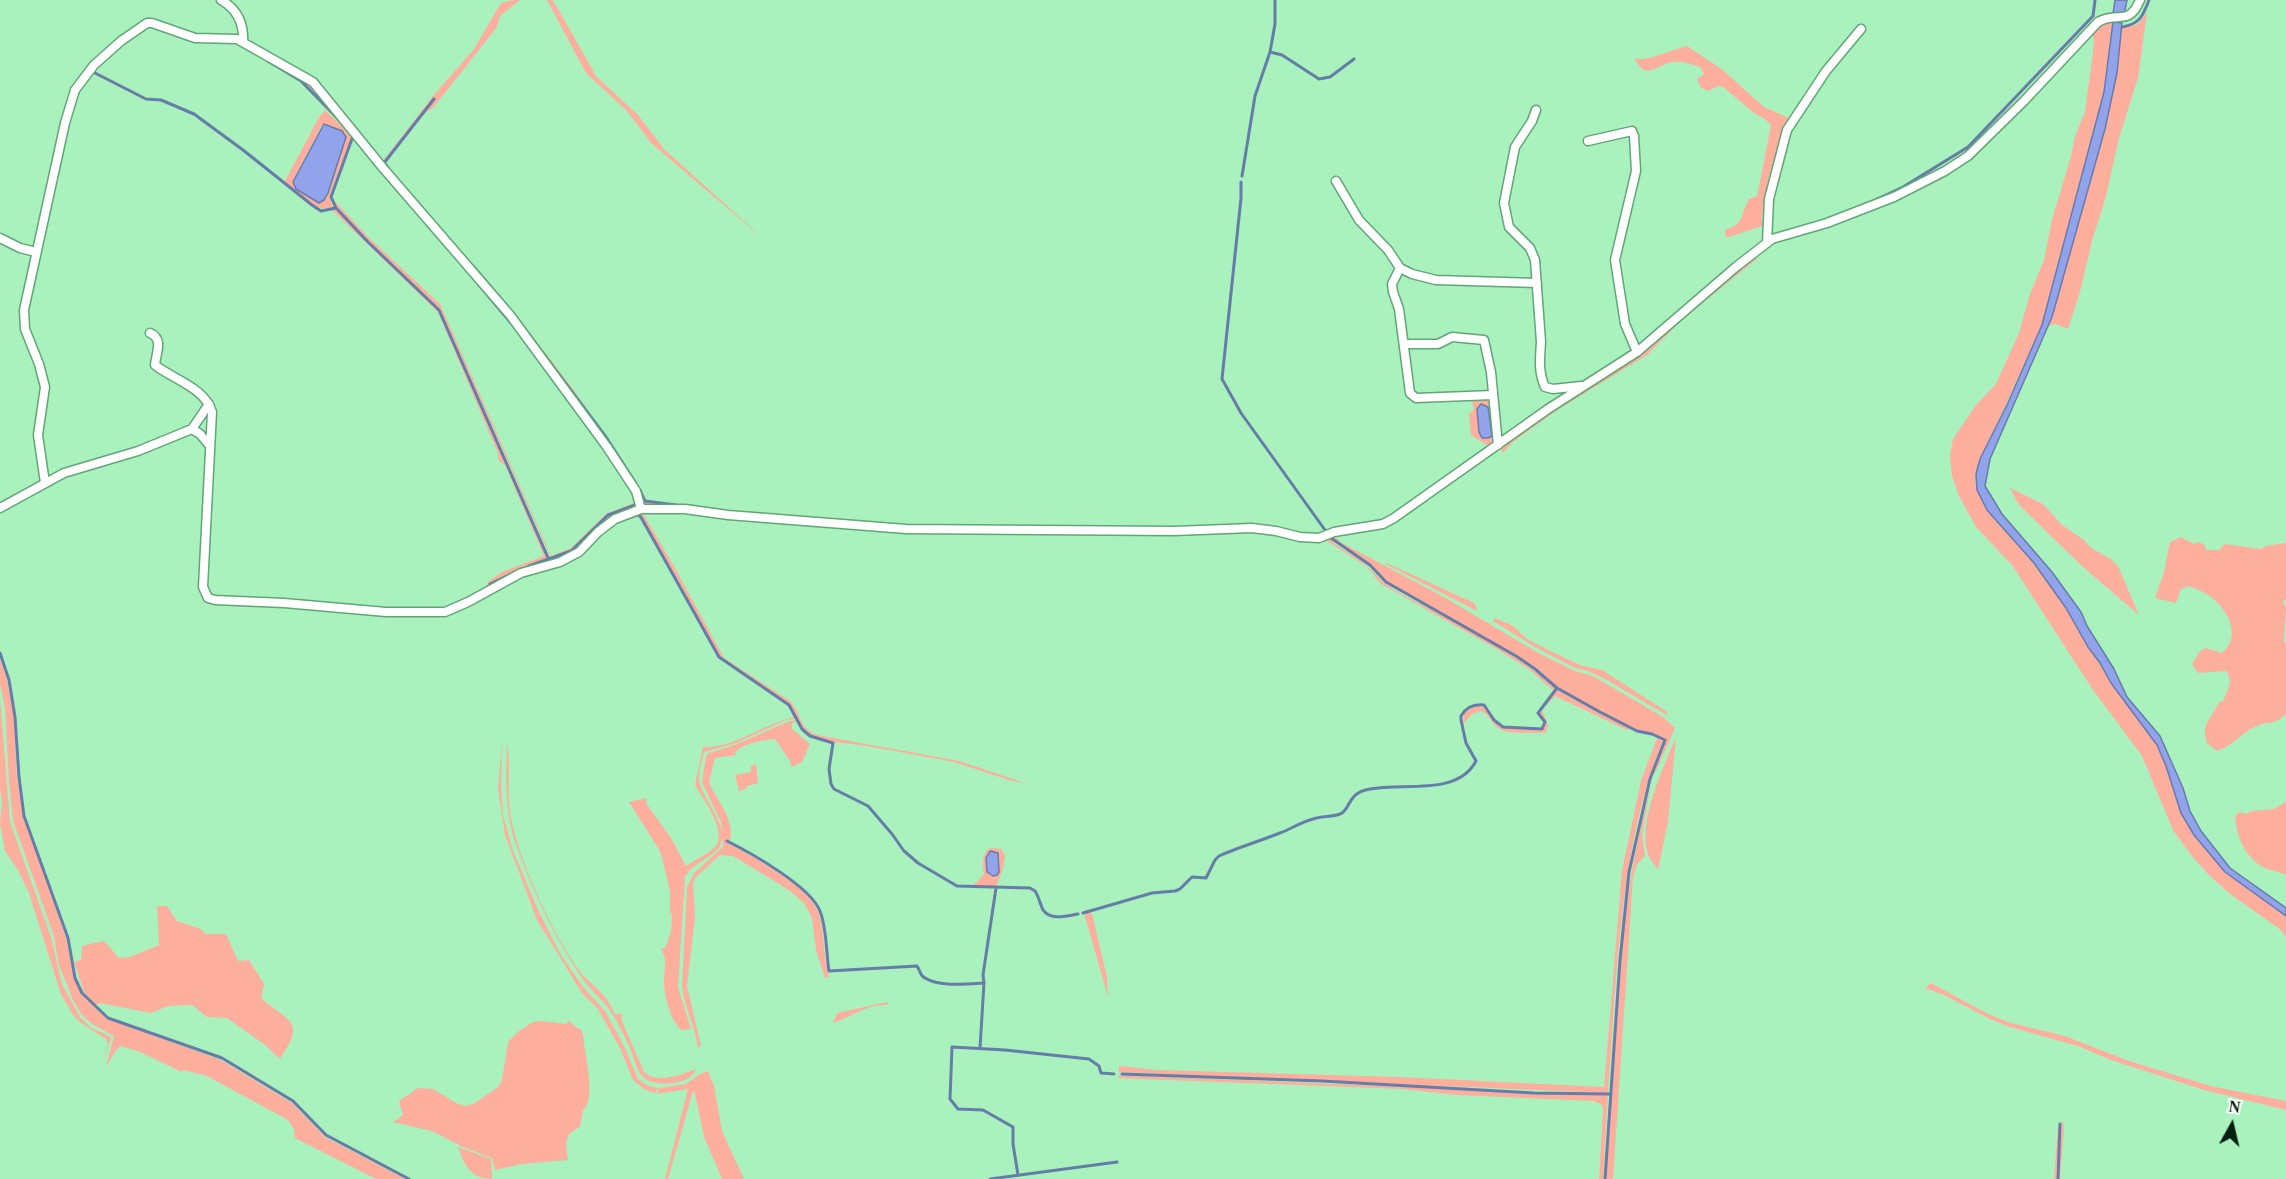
<!DOCTYPE html>
<html>
<head>
<meta charset="utf-8">
<style>
  body { margin:0 }
  #map { position:relative; width:2286px; height:1179px; overflow:hidden; background:#a9f2be; font-family:Georgia,serif }
  canvas { display:block }
  .north { position:absolute; left:2202px; top:1095px; width:60px; height:60px; -webkit-text-stroke:4px #fff; paint-order:stroke; rotate:8deg; font-size:16px; font-weight:700; line-height:24px; text-align:center; color:#03210e }
  .north::after { content:''; display:block; margin:auto; width:21px; height:27px; background:#03210e; clip-path:polygon(50% 0,100% 100%,50% 72%,0 100%) }
</style>
</head>
<body>
<div id="map">
<canvas width="2286" height="1179"></canvas>
<div class="north">N</div>
</div>
<script>
const context = document.querySelector('canvas').getContext('2d');
context.lineJoin = 'round';
function fillPath(path, color) {
  context.fillStyle = color;
  context.fill(path, 'evenodd');
}
function trace(path, color, width, dash) {
  context.strokeStyle = color;
  context.lineWidth = width;
  context.lineCap = dash ? 'butt' : 'round';
  context.setLineDash(dash || []);
  context.stroke(path);
}
fillPath(new Path2D(`
  M514,0H520L500,16L497,27L433,108L423,114L385,163C478,271 575,377 646,500L761,516L645,507L510,314L379,162L383,161L433,96L474,49L501,3Z
  M547,0H552L557,7L596,76L637,114L665,150L766,241L651,143L627,111L586,73Z
  M2147,13L2138,78L2119,138L2105,200L2092,241L2080,292L2068,329L2055,324L2049,326L2105,129L2117,73L2122,27L2137,25Z
  M2106,20L2113,22L2104,92L2042,325L1991,437L1977,490L1987,510L2034,563L2066,608L2088,647L2100,663L2111,683L2157,745L2166,766L2181,813L2194,835L2225,872L2286,916V937L2281,930L2230,894L2209,875L2191,855L2173,830L2142,756L2093,690L2012,565L1976,527L1959,496L1952,476L1950,455L1953,439L1976,405L1996,384L2019,333L2030,294L2044,260L2052,220L2071,156L2075,136L2085,112L2093,52L2094,39L2091,33Z
  M1687,46L1723,70L1764,107L1791,119C1775,144 1762,196 1762,226L1726,238L1725,230C1745,224 1740,215 1749,199L1757,196L1758,192L1771,125L1765,119L1754,113L1723,87L1718,86L1709,91L1701,88L1697,79L1704,74L1700,67C1691,64 1681,60 1671,62C1655,67 1645,80 1634,58C1645,63 1674,49 1687,46Z
  M250,47L314,87L346,124L375,161L508,314L606,446L635,492L639,501L638,508L612,519L578,552L560,562L521,572L457,607L458,602L485,588L489,581L502,572L544,556L505,465L499,461L498,453L438,312L332,210L335,209L439,310L546,556L548,559L501,577L490,584L571,551L609,516L635,506L637,504L636,495C561,373 463,265 370,156L346,126L301,81L249,49Z
  M325,110L352,136L329,197L333,207C316,214 297,194 284,183L318,119ZM322,125L346,137L328,193L324,200L319,203L294,186V179Z
  M331,197L368,237L440,304L551,556L571,548L606,514L636,502L634,505L608,515L571,550L551,558L440,309L369,241L336,207Z
  M1756,257L1758,258L1682,320L1647,355L1559,409L1513,442L1503,453L1500,447L1553,409L1597,384L1648,349L1681,318Z
  M1491,398L1496,442L1490,447L1471,435L1469,414L1474,410L1472,399Z
  M2010,488L2043,504L2062,525L2084,540L2091,548L2111,559L2118,566L2139,615L2083,567L2019,505Z
  M641,510L676,570L724,658L790,701C803,715 797,727 817,735L959,761L1028,784L1009,780L954,762L867,746L826,741L810,736L802,729L789,704L719,656L679,582L639,515L616,520Z
  M1334,535L1340,542L1444,597L1540,654L1575,671L1593,676L1663,717L1675,728L1652,780L1642,834L1645,856L1637,864L1633,878L1613,1179H1606L1607,1158C1614,1050 1616,933 1641,827C1648,797 1654,768 1666,740L1653,733L1637,730L1601,712L1558,687L1536,668L1516,655L1386,582L1371,565L1337,543L1331,536Z
  M1329,537L1335,544L1363,562L1382,581L1396,591C1450,621 1510,647 1555,688L1553,690L1530,670L1497,649L1381,584L1366,566L1324,539Z
  M2181,537L2194,544L2197,542L2204,544L2206,550H2219L2225,544L2261,549L2266,546L2286,543V599L2283,602L2286,607L2284,642L2286,644V714C2270,728 2270,719 2255,727C2241,733 2233,746 2217,751L2207,743C2200,724 2213,716 2220,701L2223,702C2227,690 2234,682 2226,671L2198,673L2192,664L2200,651L2206,648L2222,653C2242,636 2228,610 2211,597C2204,592 2197,589 2189,586L2181,589L2176,603L2155,598L2164,572L2170,542Z
  M1384,563L1389,564L1472,602L1476,605L1477,611Z
  M1495,618L1513,626L1527,639L1548,650L1580,665L1602,670L1666,711L1668,716L1607,680L1588,671L1575,668L1535,647L1493,621Z
  M0,659L7,680L14,717L17,777L23,816L66,938L74,978L81,994L107,1019L221,1060L292,1103L325,1137L405,1179H376L295,1138L294,1129L288,1120L207,1076L183,1070L182,1072L140,1052L121,1046L116,1050L106,1067L114,1036L92,1024L82,1015L73,1000L59,965L54,936L13,821L9,782L5,708L0,683Z
  M1557,690L1630,729L1627,730L1555,696L1542,710L1548,725L1546,733C1534,732 1506,735 1498,728C1491,723 1490,715 1481,711L1472,714L1463,724L1464,713L1476,706L1487,707L1494,721L1502,728L1543,729L1546,724L1539,712Z
  M0,697L10,822L51,937L62,984L80,1017L90,1027L111,1037L103,1066L108,1044L106,1039L81,1023L73,1015L61,994L29,893L18,870L5,851L0,823L2,802L0,788Z
  M796,717V719L786,720L736,743L704,752C702,761 697,775 700,784C705,802 729,825 720,846C714,857 692,863 685,877L678,987L691,1029L681,1030C670,1019 664,996 664,981C664,969 668,960 661,949L665,948L671,932L672,914L670,913V891L662,857L658,848L629,802L647,798L646,803L671,838L686,866C695,860 708,854 715,847C728,831 703,799 695,785L703,747C737,748 763,723 796,717Z
  M797,720L792,724V729L810,744L802,762L791,767L790,761L775,739C762,740 745,743 735,752L736,755L715,758L709,782C718,803 735,819 730,841L726,840V842C750,855 811,887 819,914C825,934 823,957 829,977L825,978L816,950L812,918L804,903L789,890L733,856L720,855L695,878L693,884L695,917L687,986L701,1046L698,1048C695,1026 684,1007 682,986L687,887L694,873L723,847L721,822L702,782L706,756L709,753L737,744L787,722Z
  M1676,737L1668,822L1658,870C1655,865 1650,860 1648,854C1637,822 1664,766 1676,737Z
  M1657,738L1663,741C1619,846 1617,980 1608,1093L1119,1072V1066L1157,1070L1399,1077L1604,1087L1622,870L1641,781Z
  M502,741L501,785L503,815L513,851L539,912L561,955L583,987L605,1011L625,1048L638,1079L649,1086L658,1088L655,1093L644,1089L633,1080L620,1048L598,1009L582,993L537,920L505,835L498,788Z
  M507,741C511,767 506,793 511,819C520,863 554,937 581,973C588,981 597,987 604,996C609,1001 612,1009 616,1015L620,1013L623,1015L621,1019L644,1072C657,1084 681,1075 696,1069C691,1085 655,1088 643,1077C636,1070 634,1057 630,1048C624,1035 617,1020 608,1008C601,998 591,990 584,981C556,940 535,896 518,850C504,814 506,779 507,741Z
  M756,764L758,783L747,786L746,789L739,791L735,775L751,772V766Z
  M2286,802V875C2277,870 2269,871 2263,867C2244,856 2237,837 2235,817L2239,812L2246,814L2251,811L2274,809Z
  M990,848L1001,849L1005,855L1003,869L996,887H972L984,874C983,865 981,854 990,848Z
  M157,906H167L177,921L201,929L205,934H226L238,961L249,960L264,984L261,998C289,1023 307,1020 280,1059L264,1044L227,1018L207,1017L192,1005L168,1006L151,1013L100,1003L95,1005L84,992L74,962L81,960L82,946L104,941L119,958L130,957L159,945Z
  M1088,911L1092,914L1107,977L1108,997L1084,913Z
  M1931,983L1988,1014L2011,1023L2065,1036L2129,1061L2211,1086L2286,1101V1110L2204,1090L2111,1060L2078,1046L2010,1027L1992,1020L1944,995L1925,988Z
  M887,1002L889,1005C870,1003 851,1017 833,1023L837,1013Z
  M542,1021L566,1024L569,1021L577,1028L581,1029L583,1034C584,1052 597,1100 583,1110L580,1127C563,1135 566,1143 568,1160L522,1164L495,1170L492,1158L463,1147L432,1131L393,1122L403,1115L399,1101L418,1088L433,1089L458,1104L466,1106L475,1103L498,1087L502,1080L508,1042L519,1031L533,1022Z
  M708,1071L714,1086L722,1131L744,1179H722L704,1137L695,1094L693,1091L668,1179H665L688,1089L657,1094L659,1088L686,1084L700,1074Z
  M1119,1075L1608,1095L1603,1179H1599L1603,1109L1602,1105L1594,1101L1458,1095L1402,1089L1142,1079L1119,1078Z
  M2063,1121L2064,1129L2060,1179H2054L2058,1127Z
  M458,1147L491,1159L492,1179C471,1179 464,1165 458,1147Z`), '#fdae9c');
const water = new Path2D(`
  M2115,0H2127L2124,15L2113,14Z
  M2113,22L2122,23L2117,73L2105,129L2052,317L1990,459L1985,486L2002,514L2052,572L2081,612L2087,626L2114,669L2127,697L2160,736L2183,788L2190,811L2201,831L2230,868L2286,908V916L2225,872L2194,835L2181,813L2166,766L2157,745L2111,683L2100,663L2088,647L2066,608L2034,563L1987,510L1977,490L1976,474L1980,459L2007,405L2042,325L2104,92Z
  M324,124L342,131L346,137L328,193L324,200L319,203L296,189L293,182Z
  M1481,404L1488,407L1492,436L1488,438H1482L1479,432L1477,409Z
  M990,851L998,853L999,872L997,875L993,876L987,872L986,858Z`);
fillPath(water, '#91a3eb');
trace(water, '#667ca9', 1.5);
trace(new Path2D(`
  M2122,27C2140,24 2143,16 2149,0
  M1270,52L1275,24V0
  M268,61L301,81L341,122
  M93,72L146,99L161,100L194,114L243,150L312,205L321,211L336,208
  M353,136L331,197L336,208L368,242L439,310L549,560
  M387,166L384,163L434,99
  M1242,176L1255,96L1270,52L1282,55L1319,79L1330,77L1354,59
  M1241,182V198L1222,379L1241,413L1325,530
  M1873,201L1903,187L1968,147L2093,16L2095,0
  M473,266L508,307
  M479,285L511,323
  M521,324L606,437L635,482
  M640,490L645,501L676,505
  M633,516L639,515L642,519L719,657L789,705L802,729L810,736L833,743L829,769L831,784L834,789L868,806L892,834L904,851L918,863L957,886L1030,888L1035,891C1039,897 1040,904 1043,910C1051,921 1067,916 1078,914
  M1331,538L1370,565L1386,582L1516,656L1535,669L1557,688L1600,712L1637,731L1652,734L1665,740L1650,779L1629,872L1620,960L1605,1179
  M529,566L571,551L608,515L635,505L637,503
  M490,584L515,572
  M0,653L9,680L15,717L19,777L24,816L68,938L75,978L82,993L108,1018L222,1058L293,1101L326,1135L409,1179
  M727,841C751,853 810,886 820,911C827,929 826,952 829,971L917,966C920,970 920,976 925,978C939,987 968,984 984,983
  M1083,913L1152,893L1175,891L1180,889L1192,877L1206,878L1215,860L1219,856C1239,847 1260,841 1280,833C1291,829 1301,822 1313,819C1322,816 1332,817 1340,814C1351,810 1346,793 1370,789C1403,782 1457,797 1476,761L1466,743L1461,720V716C1466,707 1474,704 1484,705L1494,720L1503,727L1542,729L1545,722L1538,713L1557,688
  M980,1048L984,983L983,975L996,888
  M1122,1074L1322,1081L1534,1093L1610,1094
  M1018,1175L1013,1144V1127L983,1110L958,1109L950,1099L952,1047L1005,1050L1089,1059L1099,1066L1101,1073L1114,1074
  M990,1179L1117,1162
  M2058,1179L2060,1124`), '#667ca9', 3);
const street = new Path2D(`
  M221,0C237,9 244,23 243,42
  M1536,110L1532,121L1515,147L1504,203L1509,227L1530,248L1535,260L1541,342C1540,357 1538,372 1545,387L1553,389L1581,386
  M1588,141L1632,131L1634,136L1636,171L1615,260L1625,324L1637,352
  M1336,181L1359,220L1388,250L1400,268L1412,274L1436,280L1537,283
  M0,238L20,248L36,252
  M1767,243L1769,199L1787,130L1826,71L1861,29
  M1400,268L1392,284L1393,292L1399,309L1410,393L1416,398L1493,395
  M150,333C164,339 156,353 155,365C174,380 204,387 212,412L203,587L208,598L215,600L284,603L386,612H445L468,602L521,573L560,562L579,552L598,532L615,519L641,509H685L728,515L906,529L1174,531L1252,528L1276,531L1300,537L1319,538L1334,532L1383,524L1394,518L1548,409L1637,352L1737,266L1772,239L1827,223L1894,197L1945,171L1968,156L2024,101L2098,22C2117,10 2128,28 2140,0
  M1404,344H1438L1452,337L1484,340L1491,372L1498,445
  M192,429L200,434L210,446
  M45,483L38,435L45,387L39,364L25,329L24,310L65,123L75,90L94,65L121,41L147,23H152L195,38L237,39L313,82L383,168L510,315L607,447L636,491L641,509
  M0,508L64,473L138,451L192,429L209,404`);
trace(street, '#60a676', 11);
trace(street, '#fff', 8);
</script>
</body>
</html>
